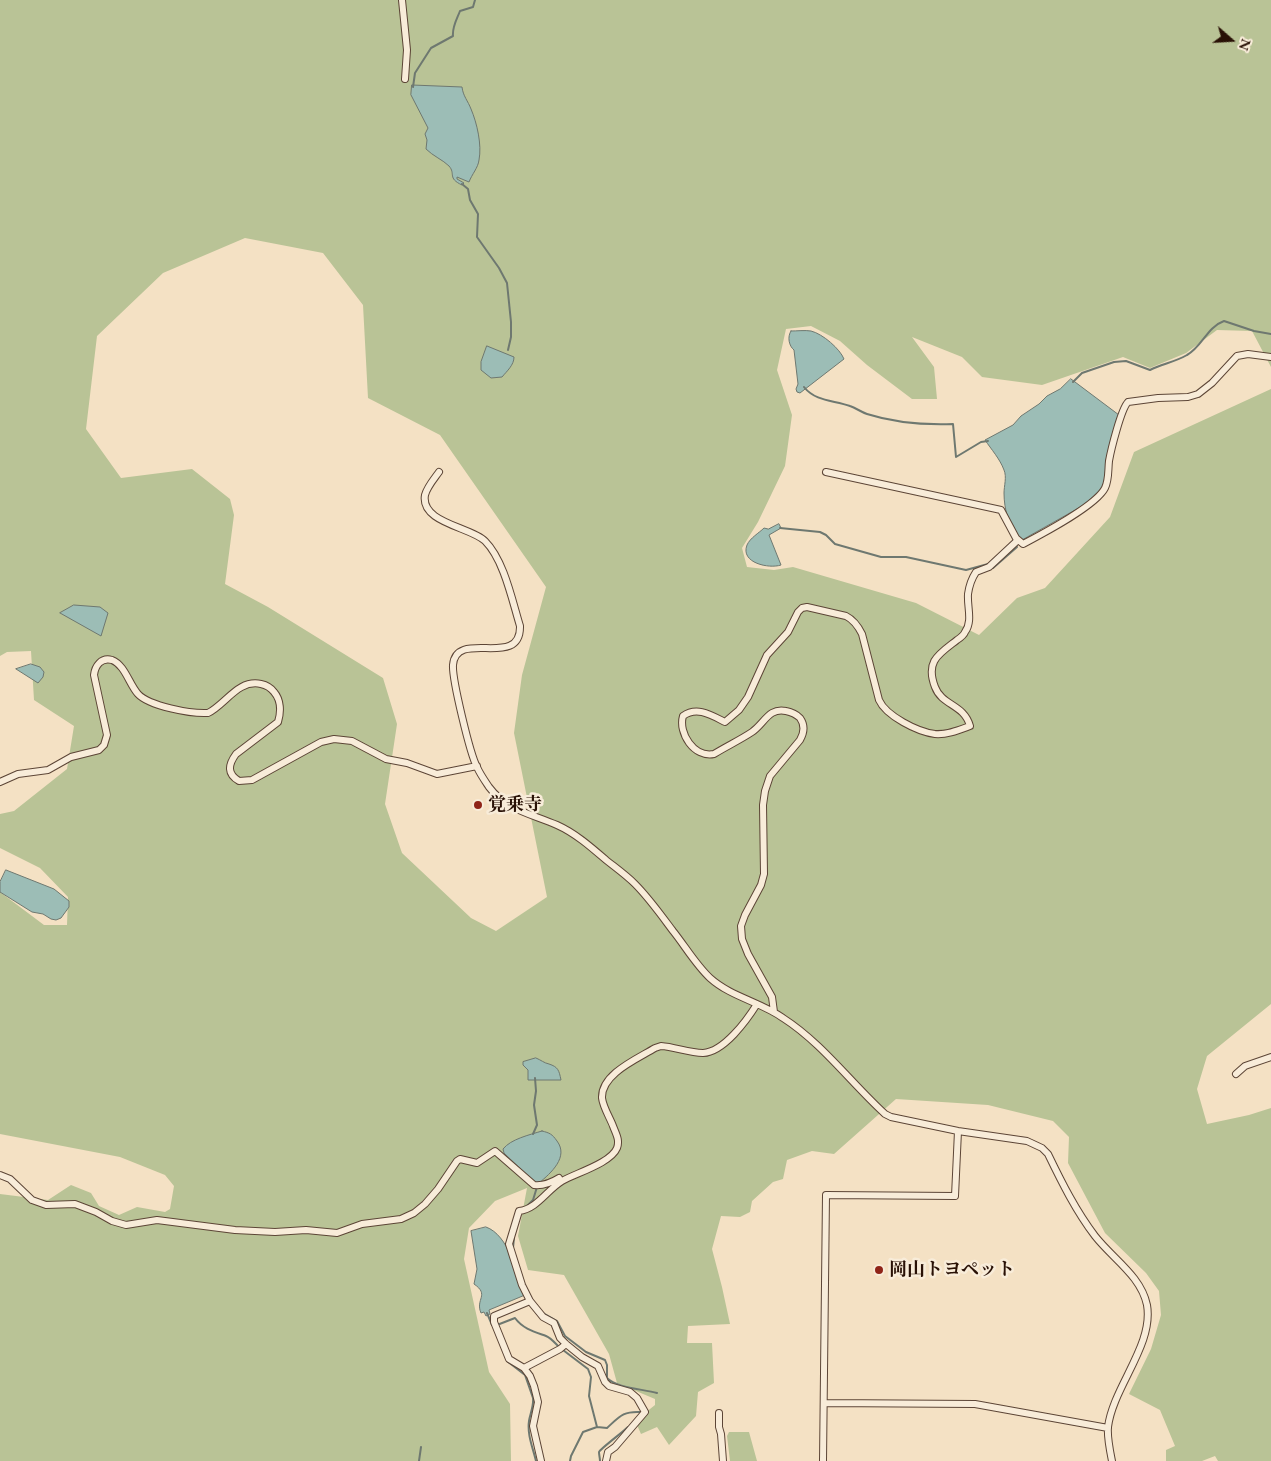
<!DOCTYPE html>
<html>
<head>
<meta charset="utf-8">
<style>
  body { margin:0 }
  #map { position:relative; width:1271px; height:1461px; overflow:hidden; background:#f4e1c4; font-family:"EB Garamond",serif }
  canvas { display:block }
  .north { position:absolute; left:1206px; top:15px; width:50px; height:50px; -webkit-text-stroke:4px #f8ecd9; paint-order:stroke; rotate:109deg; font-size:14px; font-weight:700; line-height:20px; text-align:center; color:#291106 }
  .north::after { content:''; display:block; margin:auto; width:18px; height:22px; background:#291106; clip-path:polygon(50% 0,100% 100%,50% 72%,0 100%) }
</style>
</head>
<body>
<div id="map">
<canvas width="1271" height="1461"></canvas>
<div class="north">N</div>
</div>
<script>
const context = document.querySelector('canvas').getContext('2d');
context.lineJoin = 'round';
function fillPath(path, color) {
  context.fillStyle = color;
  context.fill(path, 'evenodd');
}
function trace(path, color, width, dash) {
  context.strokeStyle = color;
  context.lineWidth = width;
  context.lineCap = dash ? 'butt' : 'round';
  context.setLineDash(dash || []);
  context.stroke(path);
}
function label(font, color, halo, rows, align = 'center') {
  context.font = font + ' "EB Garamond","Noto Serif JP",serif';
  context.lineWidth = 5;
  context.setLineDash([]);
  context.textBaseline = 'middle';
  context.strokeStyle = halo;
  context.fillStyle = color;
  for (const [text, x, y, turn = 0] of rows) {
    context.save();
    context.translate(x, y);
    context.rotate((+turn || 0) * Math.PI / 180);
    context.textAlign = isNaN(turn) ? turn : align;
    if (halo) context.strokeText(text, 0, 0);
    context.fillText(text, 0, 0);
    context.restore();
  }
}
fillPath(new Path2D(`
  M0,0H1271V367L1252,331L1217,330L1186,353L1150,368L1123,357L1042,385L982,377L962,357L912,337L934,367L937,399H912L867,365L840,341L811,326L786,329L777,370L792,415L785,466L758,522L742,548L747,567L774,570L793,567L916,603L979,635L1017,598L1045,588L1110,517L1134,452L1271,389V1004L1207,1056L1197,1089L1207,1124L1249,1115L1271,1108V1461H1218L1215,1456L1202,1461H1166V1450L1175,1446L1160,1410L1129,1394L1151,1349L1161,1315L1159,1291L1146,1273L1105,1233L1068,1163L1069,1137L1053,1121L988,1105L896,1099L834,1154L812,1151L787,1160L783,1179L773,1182L752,1201L750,1212L740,1217L721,1216L712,1249L722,1287L730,1324L688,1326L687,1343H712L714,1383L698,1392L696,1416L669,1445L657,1427L641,1434L637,1425L645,1413L655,1405V1399L617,1383L609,1354L564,1275L528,1270L518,1236L527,1188L495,1201L469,1228L464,1259L489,1372L510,1404L511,1461H0V1194L48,1200L71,1185L91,1193L99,1206L119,1215L137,1207L165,1212L170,1209L174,1186L165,1175L120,1157L0,1134V892L44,925H67L68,897L40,868L0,848V814L14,811L67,769L74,726L34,700L31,651L7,652L0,656ZM245,238L323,253L363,305L368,398L440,435L546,587L522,675L514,733L547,897L496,931L471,918L402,853L385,804L397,724L383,678L268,607L225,584L234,515L230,499L192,469L121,478L86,429L97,336L163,273Z
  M729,1432H749L757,1461H730L727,1436Z`), '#b9c396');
const water = new Path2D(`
  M412,85L462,87C463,96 468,101 471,109C477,123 482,145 479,160C478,168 472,174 469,182L457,177V179L464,183L462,185C447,178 456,174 449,166C443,160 433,156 426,149L427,140L425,134L428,128L411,95Z
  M791,331C797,331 805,330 811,331C823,334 840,349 844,359L800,393L797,392L796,389L798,384L794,350C789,346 787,337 791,331Z
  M487,346L514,357C514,365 507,371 502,377L491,378L481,370V362Z
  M1071,379L1119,415L1106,460L1105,481L1102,488L1084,505L1022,540C1009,530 1004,509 1004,493C1004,486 1007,477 1004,470C1000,459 991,449 985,440L1013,425L1021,416L1039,404L1047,396L1060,389Z
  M779,524L781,528L769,535L781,565C769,569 740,563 747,545C750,538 759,533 764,528L768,529Z
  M74,605L100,607L108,613L101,636L60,613Z
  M31,664L40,667L44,672L43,677L38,683L16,669Z
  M6,870L54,889L69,901V907L61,918L56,920L51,919L43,914L32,912L0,892V882Z
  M536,1058C541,1060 544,1063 549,1064C558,1067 559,1070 561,1080H528V1070L523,1065V1062Z
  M542,1131C550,1133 552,1134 557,1141C569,1157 551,1173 539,1183H535L504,1153L503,1149C511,1139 529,1135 542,1131Z
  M486,1227C509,1235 517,1274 525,1295L489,1310L490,1314L486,1316L484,1312L481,1313C475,1299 490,1295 474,1284L477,1269L471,1231Z`);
fillPath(water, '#9cbdb6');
trace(water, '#6e7870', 1);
trace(new Path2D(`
  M413,87L415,73L431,48L453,36C452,27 457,19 460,11L473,7L475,0
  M462,184L468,189L470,200L478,214L477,237L499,268L507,283L511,322V337L508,350
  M1073,382L1082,373L1114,362L1126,361L1150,370C1162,364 1175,362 1187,355C1202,347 1207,327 1224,321L1254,331L1271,334
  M804,387C816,402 834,400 850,406C856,408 861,412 867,414C895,423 924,425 953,424L956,457L981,442L988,441
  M780,528L820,532L826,535L835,544L881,557H906L966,570L988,564
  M993,568L1017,547
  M533,1134L537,1125L534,1105L536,1091L535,1078
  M525,1208L533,1200L537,1187
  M513,1248L514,1238
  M487,1313L492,1325
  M543,1313L557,1321L565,1336L586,1352L605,1360L607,1365V1378C616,1388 643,1389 657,1393
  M497,1325L515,1318C523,1329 535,1332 546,1336C551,1338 555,1343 559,1347
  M563,1350L588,1369L591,1377L589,1396L597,1427L583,1432L571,1456L570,1461
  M507,1361L525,1375L533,1398C534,1406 530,1414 529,1421C527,1435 533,1448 536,1461
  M597,1427L607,1428C620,1416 623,1411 641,1412
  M419,1461L421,1447
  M600,1461C600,1458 599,1455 599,1452C600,1449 623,1432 628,1427`), '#6e7870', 2);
const minor = new Path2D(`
  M402,0L407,50L405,79
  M439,472C434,479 427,487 425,495C420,523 471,527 485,541C504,560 512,600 520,626C521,670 456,628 453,665C452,679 470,754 477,767C480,774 485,781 489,787C506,810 532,814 557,825C575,833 591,847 606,860C616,868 626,875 635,884C649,898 661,915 673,931C685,946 696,965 710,978C731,997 761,1002 783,1018C822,1043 851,1083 885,1114L891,1117L958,1131L1027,1141L1042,1148L1048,1154C1062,1183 1076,1211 1095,1236C1113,1259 1141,1276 1147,1305C1154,1345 1113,1387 1108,1427C1107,1437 1110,1451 1112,1461
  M826,472L1001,510L1016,538L1023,544C1042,534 1096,506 1105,488C1109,480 1108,470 1109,461C1111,450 1121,409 1128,402L1158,398L1188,397L1198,394L1212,383L1237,356L1248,354L1271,357
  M0,782L18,774L48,770L71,757L99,750L104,745L107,735L94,675C95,666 101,657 112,660C125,665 129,684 138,694C149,706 191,714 208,713C226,704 238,679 261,684C266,685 271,688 274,692C281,700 281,712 278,722L236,754C228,765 227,774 239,781L252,780L321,742L334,739L352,741L386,759L407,763L437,774L477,766
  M774,1012L772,997L748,954L742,939L741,926L745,915L761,885L764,874L763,805L765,791L770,776L800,740C804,733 805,725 800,718C796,714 791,712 786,711C769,707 764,724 752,732C740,740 727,746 714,754C694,758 678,733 683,716C697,706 711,715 725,722L739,710L748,697L767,655L788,632L798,612L802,608L807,607L846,616C854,620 858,626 862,634L879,700C886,716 918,732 935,734C947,735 959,730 970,726C964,704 942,706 935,687C925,661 939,654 957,640C960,638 964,635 965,632C973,621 967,607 968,594C969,587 972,578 976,572L989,567L1018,540
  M1236,1074L1245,1066L1271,1057
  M0,1175L10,1179L32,1200L46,1205L75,1204L96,1212L112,1221L126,1225L157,1220L235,1230L275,1232L306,1230L337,1233L362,1224L401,1219L414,1213L425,1204L438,1189L457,1161L460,1159L477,1163L495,1151L534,1185C544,1186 551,1183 559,1178
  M530,1301L494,1316V1322L509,1359L524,1368L530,1376L534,1386L538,1402L533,1426L541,1461
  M524,1368L560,1349L566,1344
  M824,1403L975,1404L1108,1428
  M719,1413V1427L721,1434L723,1461
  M606,1461L608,1452L615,1447L645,1412L637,1398L630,1392L609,1386L605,1382L598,1366L582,1357L566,1344L560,1338L554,1323L543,1317L530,1301L522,1285L509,1244L519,1211C537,1209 547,1190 562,1181C576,1173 611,1163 617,1148C620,1140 616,1134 613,1126C610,1118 603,1107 602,1098C601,1074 637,1059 655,1048L661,1046C675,1047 689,1053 703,1053C724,1052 747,1020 757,1004
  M823,1461L826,1195L955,1196L958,1131`);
trace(minor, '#5c4536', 8);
trace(minor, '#f8ecd9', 6);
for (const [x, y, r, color] of [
  [478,805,5,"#8f2418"],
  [879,1270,5,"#8f2418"]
]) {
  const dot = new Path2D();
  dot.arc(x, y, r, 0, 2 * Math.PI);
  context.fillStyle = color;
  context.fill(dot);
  trace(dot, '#f8ecd9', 2);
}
label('bold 18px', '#291106', '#f8ecd9', [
  ["覚乗寺",488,805],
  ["岡山トヨペット",889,1270]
], 'left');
</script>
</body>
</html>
